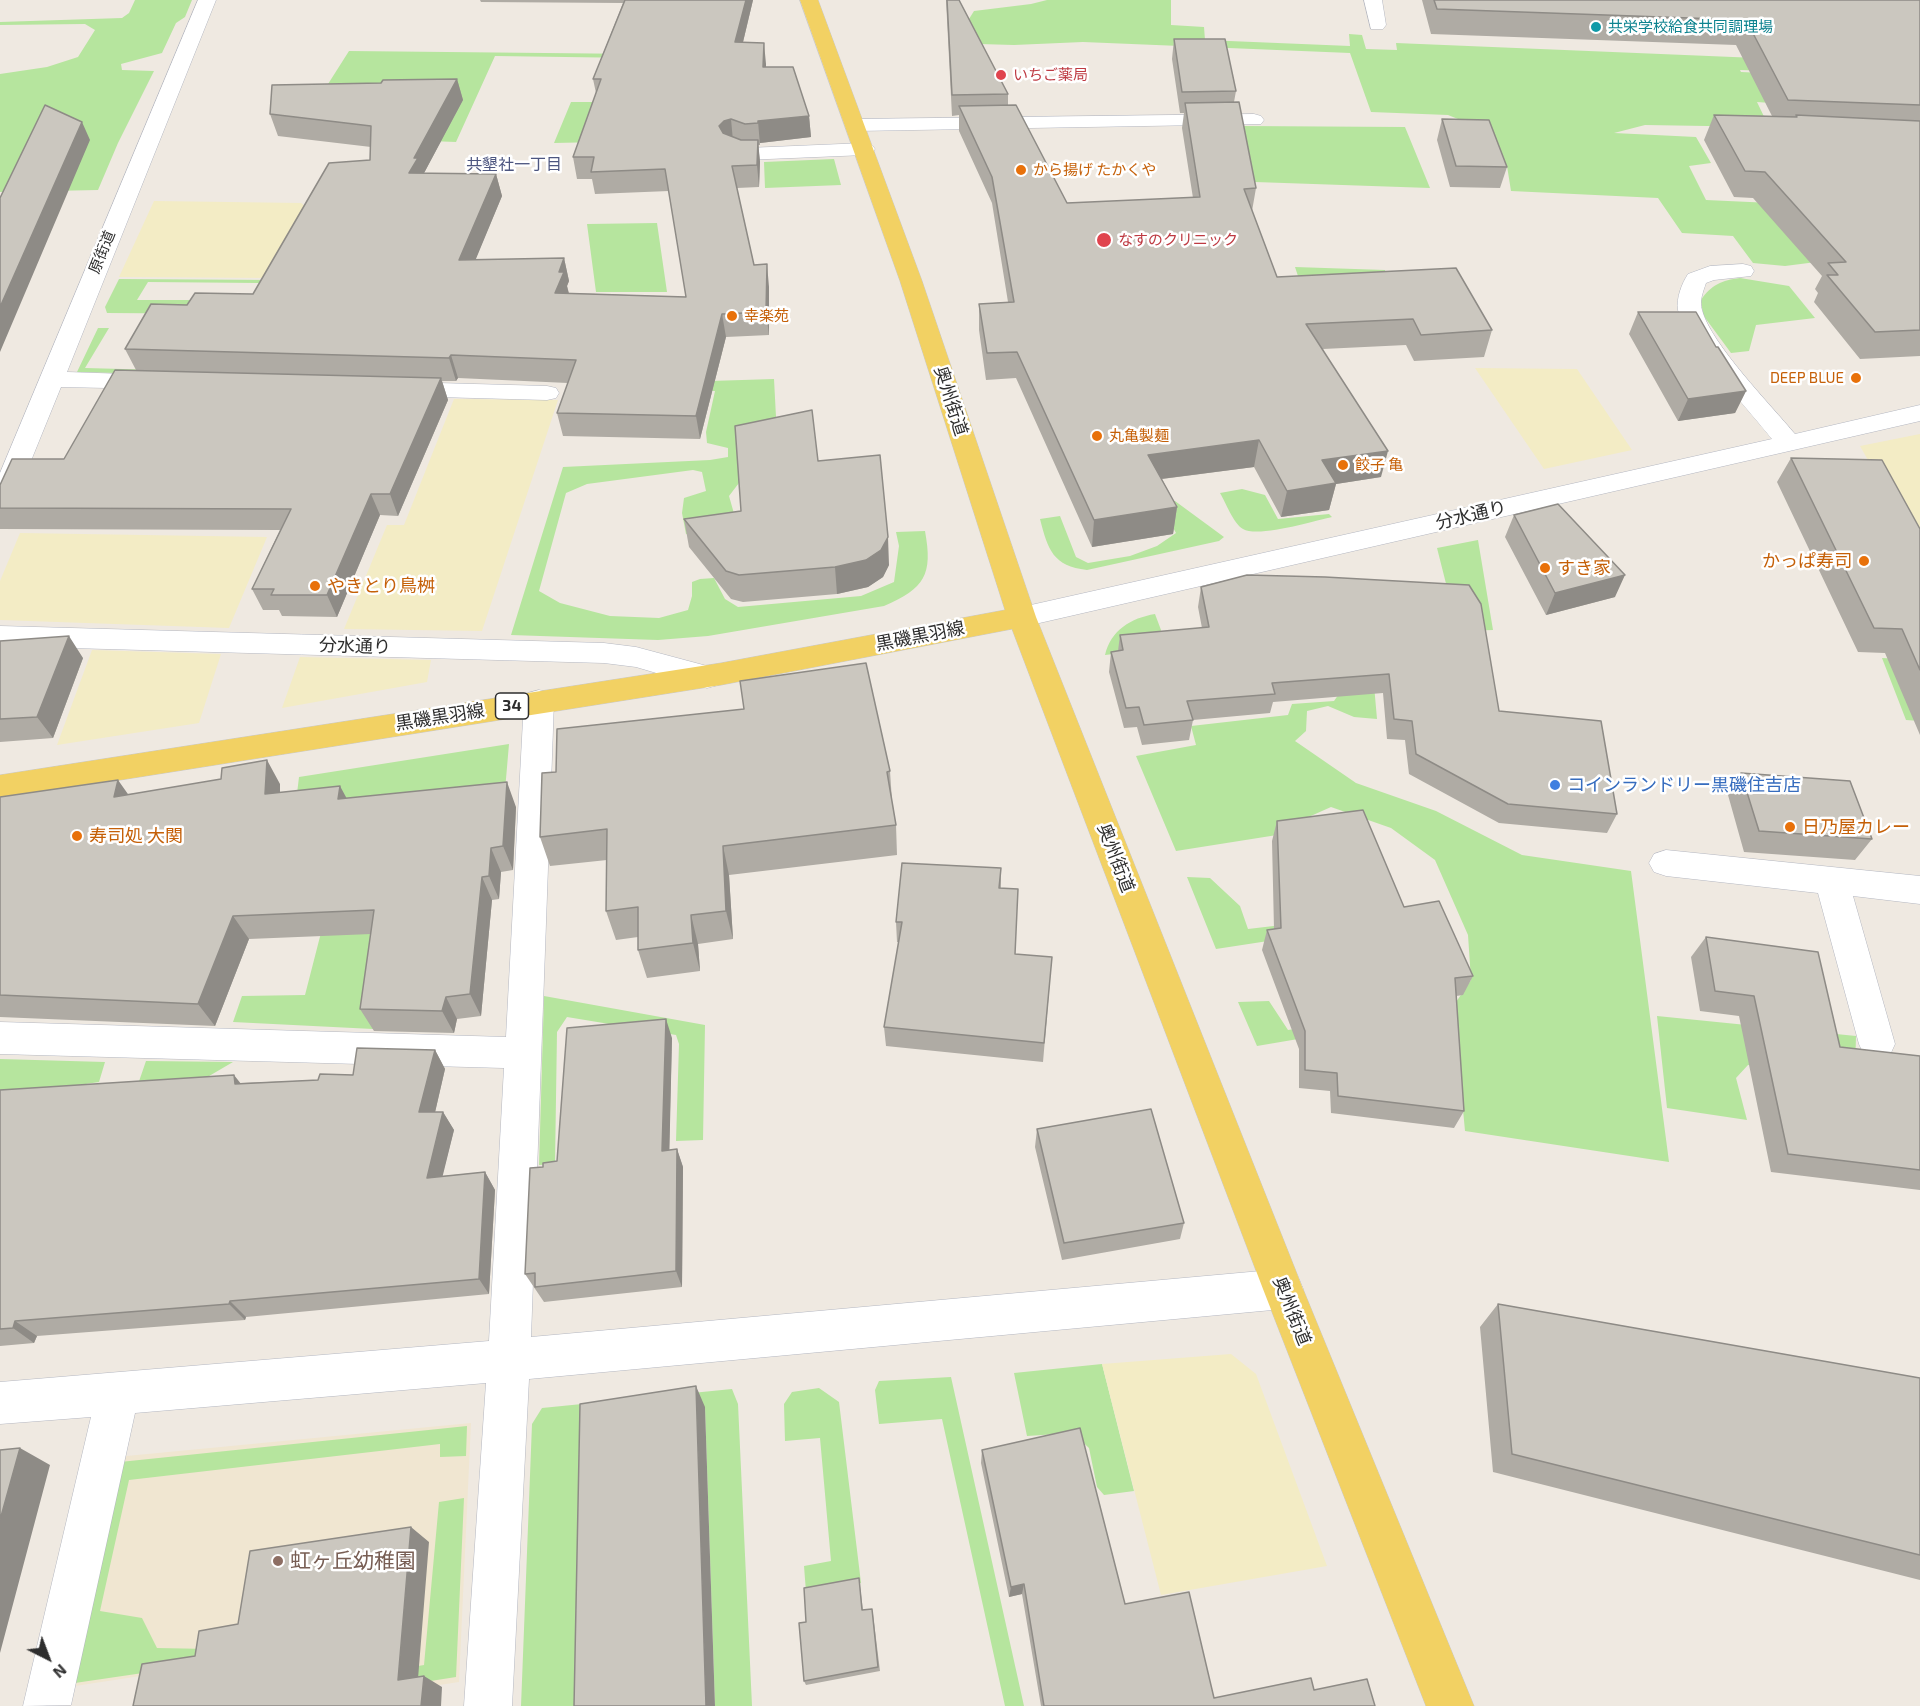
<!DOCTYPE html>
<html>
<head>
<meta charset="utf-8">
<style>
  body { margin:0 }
  #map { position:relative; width:1920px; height:1706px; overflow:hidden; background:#efe9e1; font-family:"Exo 2",sans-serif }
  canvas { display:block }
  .north { position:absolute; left:18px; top:1628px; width:60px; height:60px; -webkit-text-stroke:4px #fff; paint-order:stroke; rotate:138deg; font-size:16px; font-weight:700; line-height:24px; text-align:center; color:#2e2e2e }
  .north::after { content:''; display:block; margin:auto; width:21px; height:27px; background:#2e2e2e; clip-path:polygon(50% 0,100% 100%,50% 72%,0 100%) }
</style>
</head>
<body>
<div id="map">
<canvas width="1920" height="1706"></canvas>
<div class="north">N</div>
</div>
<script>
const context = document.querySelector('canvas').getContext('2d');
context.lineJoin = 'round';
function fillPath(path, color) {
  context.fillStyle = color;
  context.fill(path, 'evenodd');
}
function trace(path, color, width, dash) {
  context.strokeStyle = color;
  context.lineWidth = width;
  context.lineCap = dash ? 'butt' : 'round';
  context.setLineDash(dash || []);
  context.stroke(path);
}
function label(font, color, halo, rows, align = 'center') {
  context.font = font + ' "Exo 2","Noto Sans JP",sans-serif';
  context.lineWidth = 5;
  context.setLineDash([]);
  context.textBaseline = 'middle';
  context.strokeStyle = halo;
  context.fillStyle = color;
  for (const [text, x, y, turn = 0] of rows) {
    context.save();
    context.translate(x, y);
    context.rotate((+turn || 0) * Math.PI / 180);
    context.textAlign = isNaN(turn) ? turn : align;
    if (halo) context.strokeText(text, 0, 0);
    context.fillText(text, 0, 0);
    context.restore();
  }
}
fillPath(new Path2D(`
  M471,1423L459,1682L302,1706L219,1664L62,1688L116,1457Z`), '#f0e6d1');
fillPath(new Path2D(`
  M135,0H192L185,17L176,23L162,53L121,64L122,70L154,71L118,143L98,190L0,192V74L47,67L78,57L95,30L85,24L0,25V22L122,18L129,13Z
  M1047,0H1171V25L1204,27L1205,40L1350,46L1349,34L1362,35L1366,49L1397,50L1396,43L1829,61L1808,72L1740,70L1741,72L1808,75L1798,105L1757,102L1769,127L1645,125L1614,133L1696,137L1711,163L1689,166L1706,200L1837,206L1832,260L1785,266L1753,263L1733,236L1682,233L1658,198L1511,191L1507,166L1478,127L1448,115L1371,112L1350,53L1083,42L1014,45L979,44L969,19L974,11L1031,4Z
  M349,51L642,54L636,58L495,56L456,142L295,136Z
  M571,102H595L600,142L554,143Z
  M1241,126L1405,127L1430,188L1255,182Z
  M834,159L841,185L765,188L764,162Z
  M657,223L667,292H596L587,224Z
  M1295,267L1385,270L1386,276L1300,282Z
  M1740,278L1789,286L1815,318L1756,325L1749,351L1731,353L1703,315L1701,300C1711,285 1722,280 1740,278Z
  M119,279L275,280L256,314L107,313L105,307ZM148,282L259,283H260L250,300H137Z
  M98,328H109L85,368L198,371L196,375L77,372Z
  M774,379L779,474L742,479L729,496L737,524L711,538L686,534L682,513L684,498L706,491L702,472L693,470L587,484L566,493L539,591L560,603L610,616L659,618L688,610L692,596V582L700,579L714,578L725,599L738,607L861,596L894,582L899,546L896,532L925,531C933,575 925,588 884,606L708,636L658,640L511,635L563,467L710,460L728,457V448L707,443L706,432L715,391L579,389L583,385Z
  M1242,489L1265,495L1278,519L1329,514L1332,517C1314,521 1258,538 1243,529C1233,523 1226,503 1220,493Z
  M1175,501L1224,537L1219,541L1087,570C1053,566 1048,550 1040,519L1060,516L1076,557L1088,563L1130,556L1157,546L1176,533L1159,502Z
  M1478,540L1493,630L1462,631L1374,685L1377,719L1354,717L1328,706L1307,711L1306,731L1295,741L1356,783L1436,811L1522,855L1631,871L1669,1162L1465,1131L1458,1055L1351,1030L1257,1046L1238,1002L1269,1001L1288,1030L1454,1005L1471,980L1468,935L1435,860L1391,828L1331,807L1304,819L1277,835L1176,851L1136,756L1196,745L1191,726L1288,715L1292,704L1334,701L1341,691L1458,631L1437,548Z
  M1155,614L1161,630L1155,649L1105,655C1111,630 1131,618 1155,614Z
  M1882,658L1920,660V721L1906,720Z
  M509,744L504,802L295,810L299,777Z
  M1187,877L1210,878L1240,906L1248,929L1342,918L1353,928L1216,949Z
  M391,916L373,1029L233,1022L242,996L305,995L324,921Z
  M544,996L705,1025L703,1140L676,1141L679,1044L676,1035L567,1017L557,1032L555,1164L539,1165Z
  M1657,1016L1856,1036L1855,1072L1748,1065L1736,1078L1747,1120L1667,1108Z
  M0,1059L105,1062L99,1082L0,1097Z
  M146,1061L233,1062L204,1079L136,1090Z
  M1102,1364L1134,1491L1104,1495L1097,1487L1089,1448L1073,1433L1027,1436L1014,1373Z
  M951,1377L1024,1706H1005L942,1419L879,1424L875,1390L879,1381Z
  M819,1388L839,1402L861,1583L806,1592L804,1566L831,1561L820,1438L785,1441L784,1404L792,1392Z
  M732,1389L738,1404L752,1706H715L705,1407L589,1706H521L532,1424L542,1408Z
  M467,1426L466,1456L440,1457V1444L129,1480L100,1611L142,1618L157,1648L210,1649L211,1663L68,1684L120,1462Z
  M464,1498L456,1677L303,1701L305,1685L424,1665L439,1502Z`), '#b6e59e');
fillPath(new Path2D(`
  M154,201L301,203L310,210L271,278L119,277Z
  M1475,368L1577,369L1632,450L1544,469Z
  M454,399L558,400L482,631L344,629L387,525H404Z
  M1920,434V572L1881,483L1860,446Z
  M20,533L267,537L229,628L0,620V581Z
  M92,650L221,654L199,723L57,745Z
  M300,657L431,660L427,682L282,708Z
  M1231,1354L1256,1374L1327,1566L1161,1595L1102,1364Z`), '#f3ecc5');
const minor = new Path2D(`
  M198,0H216L67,372L155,375L164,377L167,382L164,387L155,389L61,387L13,505L9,511L0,514V473Z
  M1364,0H1382L1386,25L1383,29H1371Z
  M1254,114L1261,116L1264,120L1261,124L856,131L849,129L846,125L849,121L856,119Z
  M734,143L747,148L865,143L872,145L875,149L872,153L865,155L744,160L727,153L724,149L727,145Z
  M1743,264L1751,266L1754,271L1751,276L1714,280L1706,283C1703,292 1699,301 1702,310C1711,344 1771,405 1795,434L1920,405V421L1022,627L1012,624L1008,617L1012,610L1022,607L1772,439C1749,410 1686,342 1678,310C1676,298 1682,283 1688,274L1710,266Z
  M401,382L547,386L556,388L559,393L556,398L547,400L401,396L392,394L389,389L392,384Z
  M0,626L604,643L636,647L707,666L718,669L722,677L718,685L707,688L636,667L604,663L0,646Z
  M539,690L550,693L554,701L531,1337L1283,1269L1297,1275L1303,1289L1297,1303L1283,1309L529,1379L512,1706H464L486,1383L135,1413L71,1705L23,1706L91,1417L0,1424V1382L489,1341L504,1068L0,1054V1022L506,1037L524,701L528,693Z
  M1666,850L1920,876V904L1853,896L1895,1044L1890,1055L1877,1060L1864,1055L1859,1044L1818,893L1666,876L1654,872L1649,863L1654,854Z`);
const major = new Path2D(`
  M800,0H818L922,281L1036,617L1303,1289L1474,1706H1426L1263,1289L1012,629L721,685L0,799V775L721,663L1005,610L900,281Z`);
trace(minor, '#b4b7c1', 1);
trace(major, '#c9c9c9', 1);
fillPath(minor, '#fff');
fillPath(major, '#f2d163');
fillPath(new Path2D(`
  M480,0H753L743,42L766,64V67L809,116L811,137L760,143V145H758L760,162L759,187L737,188L754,265L769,287V335L726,337L700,439L563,436L557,413L568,383L458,378L456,381H442L448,400L398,516L380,515L337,617L282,616L279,610H263L252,589L280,530L0,529V485L64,459L136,370L125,349L187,305L253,294L370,160L371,147L278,136L270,114L381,83L457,79L463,100L424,173L496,174L502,196L475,260L564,258L569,281L567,286L569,293L686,297L669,191L595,194L592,179H577L573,157L596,93L593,79L623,3L481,2Z
  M946,0H959L1008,94V106L1067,203L1193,198L1182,128L1184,113H1180L1172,59L1174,39L1236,91L1234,102L1256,188L1252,211L1277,277L1492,330L1484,357L1414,361L1406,345L1323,349L1381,477L1336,484L1329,510L1281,517L1254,467L1162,479L1177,507L1173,534L1092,547L1016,378L986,380L979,330V304L1008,302L992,203L959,131V115L952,116Z
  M1422,0H1920V356L1860,359L1814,302L1818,293L1815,289L1822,276L1753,198L1734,197L1704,140L1714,115L1772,116L1736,45L1431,34Z
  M1442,119L1507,167L1500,188L1450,187L1437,140Z
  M1638,312L1716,347L1746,391L1735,413L1678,421L1629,334Z
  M1791,458L1920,529V735L1885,653L1858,652L1777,482Z
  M818,461L889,565L883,577L868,587L837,594L743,602L731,599L689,547L684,519L741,511Z
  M1514,515L1615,597L1546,615L1505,537Z
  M1201,587L1499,711L1617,814L1607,833L1499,823L1409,774L1405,740L1387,739L1383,693L1273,702L1270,713L1193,720L1189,740L1142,745L1137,727L1124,728L1109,672L1111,652L1118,651L1120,635L1202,628L1198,607Z
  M0,641L83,658L53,738L0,742Z
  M890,771L892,801L896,825L897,855L729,875L733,939L698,944L700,971L647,978L638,950V937L616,940L606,911L607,860L550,866L540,837Z
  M1741,773L1872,839L1855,860L1744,852L1728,795Z
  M280,784V792L346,798L516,807L513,870L501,872L499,899L492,900L481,1016L457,1019L454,1033L374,1031L360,1009L371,934L249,939L215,1026L0,1017V797L128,794Z
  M1277,821L1404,907L1473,976L1463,995L1456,996L1464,1111L1454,1128L1331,1113L1330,1091L1299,1088V1049L1262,950L1267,930L1274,929L1272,841Z
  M1001,868V888L1015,954L1052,957L1043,1062L886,1046L884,1027L899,942H897L896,922Z
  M1706,937L1840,1047L1920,1056V1190L1771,1172L1739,1016L1700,1011L1691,957Z
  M672,1038L669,1150L677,1149L683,1167L682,1287L544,1302L525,1274L543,1167L557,1161Z
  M435,1050L445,1069L435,1112H443L454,1130L442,1176L485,1172L495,1190L489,1294L246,1317L245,1320L37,1336L34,1343L0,1346V1090L241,1083L318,1080L353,1075Z
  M1037,1129L1184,1223L1180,1239L1062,1260L1035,1147Z
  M1498,1304L1920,1378V1580L1493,1472L1480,1327Z
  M982,1450L1125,1604L1214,1698L1314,1690L1375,1706H1041L1022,1594L1009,1597L981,1463Z
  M859,1578L863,1610L873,1614L880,1671L806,1685L804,1681L806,1622Z`), '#afaba4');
fillPath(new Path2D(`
  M746,0H753L738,63L735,42Z
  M764,43L766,64V88L763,67Z
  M457,79L463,100L423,175L409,173L414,158Z
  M809,116L811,137L760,143V145L758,121Z
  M731,119L733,141L726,143L719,126L724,121Z
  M82,122L90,140L0,352V307Z
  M758,140L760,162L759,187L757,165Z
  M496,174L502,196L466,283L459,260Z
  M564,258L569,281L567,286L569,295L555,293L559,272Z
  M767,264L769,287V335L766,312Z
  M722,314L726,337L700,439L696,416Z
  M451,355L458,378L456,381L449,358Z
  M441,378L448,400L398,516L390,494Z
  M1746,391L1735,413L1678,421L1688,399Z
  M1259,440L1254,467L1145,481L1148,455Z
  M1388,451L1381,477L1336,484L1329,510L1281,517L1287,491L1322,460Z
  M371,494L380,515L337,617L327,595Z
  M1177,507L1173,534L1092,547L1094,520Z
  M888,537L889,565L883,577L868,587L837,594L835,567Z
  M1625,575L1615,597L1546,615L1555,593Z
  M69,636L83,658L53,738L37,717Z
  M267,760L280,784V818L265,794Z
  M118,780L135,804L114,797Z
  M507,782L516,807L513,870L503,846Z
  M340,786L353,810L338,799Z
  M723,846L729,875L733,939L726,911Z
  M491,848L501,872L499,899L489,876Z
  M482,877L492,900L481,1016L470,994Z
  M691,915L698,944L700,971L693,943Z
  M233,916L249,939L215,1026L198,1004Z
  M446,997L457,1019L454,1033L442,1011Z
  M666,1019L672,1038L669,1168L662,1151Z
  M435,1050L445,1069L431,1130L419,1112Z
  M234,1075L249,1094L235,1084Z
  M443,1112L454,1130L438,1195L427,1178Z
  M677,1149L683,1167L682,1287L676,1271Z
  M485,1172L495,1190L489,1294L479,1279Z
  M230,1301L246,1317L245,1320L229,1304Z
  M15,1321L37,1336L34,1343L13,1328Z
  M696,1386L705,1407L715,1706H706Z
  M20,1448L50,1465L0,1653V1520Z
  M411,1527L429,1542L417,1691L398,1680Z
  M1024,1584L1022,1594L1009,1597L1011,1587Z
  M424,1676L442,1687L441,1706H421Z`), '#8e8b86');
const building = new Path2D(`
  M625,0H746L735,42L764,43L763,67H793L809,116L758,121V123L745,124L731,119L724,121L719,126L723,133L741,140H758L757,165L732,166L754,265L767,264L766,312L722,314L696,416L557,413L576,360L451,355L449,358L125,349L151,304L187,305L195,293L253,294L329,163L370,160L371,126L270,114L272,85L381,83L383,80L457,79L414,158H418L409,173L496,174L459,260L564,258L559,272H564L555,293L686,297L665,169L591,172L594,157H573L601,79H593Z
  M947,0H959L1008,94L952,95Z
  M1434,0H1920V105L1788,100L1746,20L1437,9Z
  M1174,39H1225L1236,91L1182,92Z
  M1239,102L1256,188L1244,189L1277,277L1456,268L1492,330L1421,335L1413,319L1306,324L1388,451L1322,460L1336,483L1287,491L1259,440L1148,455L1177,507L1094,520L1017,352L987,353L979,304L1014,302L992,177L959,106L1016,105L1067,203L1200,197L1185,103Z
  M45,105L82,122L0,307V198Z
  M1714,115L1797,117L1796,115L1920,121V330L1875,332L1827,275H1838L1828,263L1846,262L1765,172L1745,171Z
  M1442,119L1489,120L1507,167L1456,166Z
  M1638,312H1696L1716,347H1718L1746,391L1688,399Z
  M115,370L441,378L390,494H371L327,595H271L274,589H252L291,509L0,508V485L12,459H64Z
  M812,410L818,461L880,455L888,537L881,550L866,560L835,567L739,575L726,571L684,519L741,511L735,426Z
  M1791,458L1882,460L1920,529V670L1902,629L1874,628Z
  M1558,504L1625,575L1555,593L1514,515Z
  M1247,575L1325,577L1469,585L1481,604L1499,711L1601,721L1617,814L1508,804L1416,754L1412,721L1394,719L1389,674L1272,683L1275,694L1187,701L1193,720L1144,725L1139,707L1126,708L1111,652L1123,650L1120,635L1209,627L1201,587Z
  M69,636L37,717L0,719V641Z
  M866,663L890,771L887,772L896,825L723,846L726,911L691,915L693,943L638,950V907L606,911L607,829L540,837L542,773L556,772L557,729L744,709L740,681Z
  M267,760L265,794L340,786L338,799L507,782L503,846L491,848L489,876L482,877L470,994L446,997L442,1011L360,1009L374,910L233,916L198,1004L0,995V797L118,780L114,797L221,779L222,768Z
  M1741,773L1850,781L1872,839L1759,831Z
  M1363,810L1404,907L1439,901L1473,976L1455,978L1464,1111L1338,1096L1337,1073L1305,1070V1031L1267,930L1281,928L1277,821Z
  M902,863L1001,868L999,888L1018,889L1015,954L1052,957L1044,1043L884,1027L902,922H896Z
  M1706,937L1818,952L1840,1047L1920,1056V1170L1788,1154L1754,996L1715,991Z
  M666,1019L662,1151L677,1149L676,1271L535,1287V1273L525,1274L530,1168L543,1167V1163L557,1161L567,1028Z
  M357,1048L435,1050L419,1112H443L427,1178L485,1172L479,1279L230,1301L229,1304L15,1321L13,1328L0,1329V1090L234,1075L235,1084L318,1080L320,1074L353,1075Z
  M1151,1109L1184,1223L1064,1243L1037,1129Z
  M1498,1304L1920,1378V1555L1512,1454Z
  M696,1386L706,1706H574L580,1404Z
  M1080,1428L1125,1604L1189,1592L1214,1698L1311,1678L1314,1690L1367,1679L1375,1706H1044L1024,1584L1011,1587L982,1450Z
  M20,1448L0,1520V1450Z
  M411,1527L398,1680L424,1676L421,1706H133L142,1664L195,1656L199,1631L238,1624L250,1551Z
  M859,1578L862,1610L872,1609L878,1667L804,1681L799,1623L806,1622L804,1588Z`);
fillPath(building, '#cbc7bf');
trace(building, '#8e8b86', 1.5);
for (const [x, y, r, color] of [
  [1596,27,6,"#0f9aa8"],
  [1001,75,6,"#e0444e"],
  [1021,170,6,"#e8710a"],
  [1104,240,8,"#e0444e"],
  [732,316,6,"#e8710a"],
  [1856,378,6,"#e8710a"],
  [1097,436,6,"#e8710a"],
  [1343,465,6,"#e8710a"],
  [1864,561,6,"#e8710a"],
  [1545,568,6,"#e8710a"],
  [315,586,6,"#e8710a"],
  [1555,785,6,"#3f7fe0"],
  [1790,827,6,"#e8710a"],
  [77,836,6,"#e8710a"],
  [278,1561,6,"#8d6e63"]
]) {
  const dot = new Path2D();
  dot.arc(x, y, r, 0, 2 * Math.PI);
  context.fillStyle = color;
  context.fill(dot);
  trace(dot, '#fff', 2);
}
label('15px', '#0d838f', '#fff', [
  ["共栄学校給食共同調理場",1608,27]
], 'left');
label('15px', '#be3a42', '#fff', [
  ["いちご薬局",1013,75],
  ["なすのクリニック",1118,240]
], 'left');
label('15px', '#c56008', '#fff', [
  ["から揚げ たかくや",1033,170],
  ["幸楽苑",744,316],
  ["DEEP BLUE",1844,378,"right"],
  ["丸亀製麺",1109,436],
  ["餃子 亀",1355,465]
], 'left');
label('15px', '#2e2e2e', '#fff', [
  ["原街道",102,252,-68]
]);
label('16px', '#4d5680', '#fff', [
  ["共墾社一丁目",514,165]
]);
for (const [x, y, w] of [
  [512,706,33]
]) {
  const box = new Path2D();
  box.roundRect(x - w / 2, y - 13, w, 26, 4.5);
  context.fillStyle = '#fff';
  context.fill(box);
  trace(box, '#2e2e2e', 1.5);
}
label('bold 16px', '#2e2e2e', null, [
  ["34",512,706]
]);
label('18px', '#2e2e2e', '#fff', [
  ["奥州街道",951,401,72],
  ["分水通り",1471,515,-13],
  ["黒磯黒羽線",920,636,-11],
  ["分水通り",355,646,2],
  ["黒磯黒羽線",440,717,-9],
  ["奥州街道",1116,858,69],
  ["奥州街道",1292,1311,68]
]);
label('18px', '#c56008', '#fff', [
  ["かっぱ寿司",1852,561,"right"],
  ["すき家",1557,568],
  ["やきとり鳥桝",327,586],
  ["日乃屋カレー",1802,827],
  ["寿司処 大関",89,836]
], 'left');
label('18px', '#366cbe', '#fff', [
  ["コインランドリー黒磯住吉店",1567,785]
], 'left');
label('21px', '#785e54', '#fff', [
  ["虹ヶ丘幼稚園",290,1561]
], 'left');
</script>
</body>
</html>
